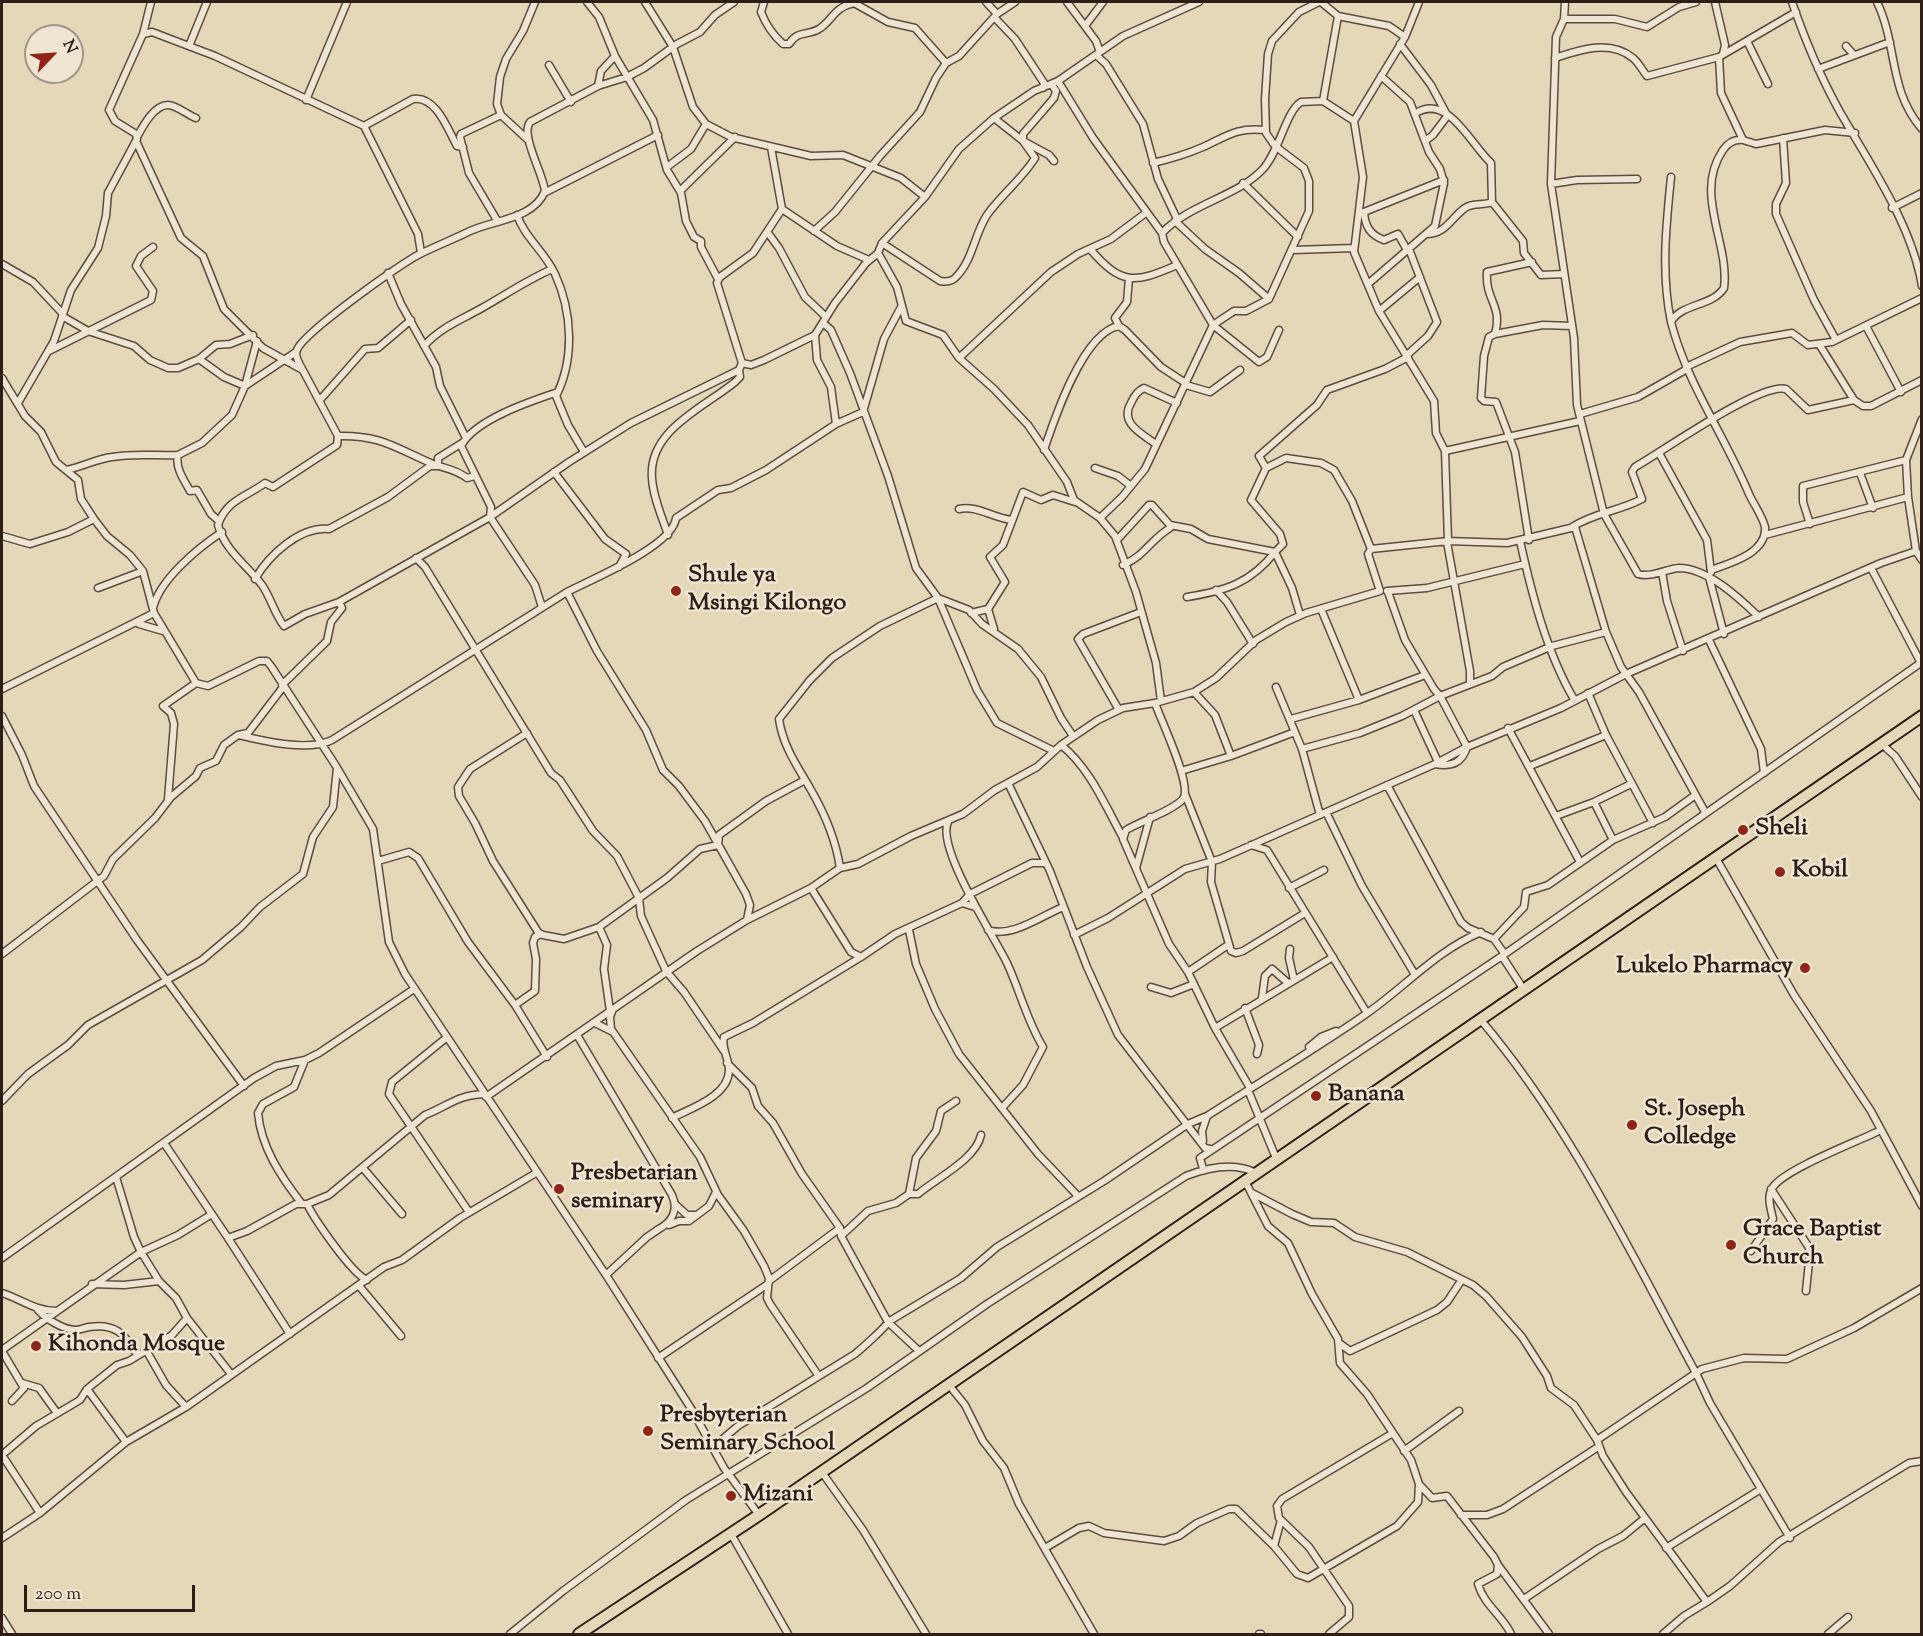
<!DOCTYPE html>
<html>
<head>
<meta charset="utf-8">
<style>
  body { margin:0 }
  #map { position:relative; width:1923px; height:1636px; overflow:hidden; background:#e5d8b9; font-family:"Sorts Mill Goudy",serif }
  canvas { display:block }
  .frame { position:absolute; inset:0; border:3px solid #2d1f18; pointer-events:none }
  .north { position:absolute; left:24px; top:24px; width:60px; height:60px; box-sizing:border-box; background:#eee6d2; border:2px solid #a19688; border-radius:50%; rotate:65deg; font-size:16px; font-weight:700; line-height:24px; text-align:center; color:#2d1f18 }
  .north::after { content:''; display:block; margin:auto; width:21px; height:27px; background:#8f2418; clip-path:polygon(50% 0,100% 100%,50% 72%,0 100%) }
  .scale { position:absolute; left:24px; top:1585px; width:171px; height:27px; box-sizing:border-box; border:3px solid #2d1f18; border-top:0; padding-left:8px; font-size:18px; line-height:21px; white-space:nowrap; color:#2d1f18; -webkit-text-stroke:4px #eee6d2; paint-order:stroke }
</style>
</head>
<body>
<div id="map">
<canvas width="1923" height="1636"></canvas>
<div class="frame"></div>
<div class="north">N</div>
<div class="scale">200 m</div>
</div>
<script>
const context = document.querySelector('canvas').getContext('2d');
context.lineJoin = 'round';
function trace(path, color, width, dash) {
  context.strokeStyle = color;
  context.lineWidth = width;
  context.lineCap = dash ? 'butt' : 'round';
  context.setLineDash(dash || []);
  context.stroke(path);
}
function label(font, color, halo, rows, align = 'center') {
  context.font = font + ' "Sorts Mill Goudy",serif';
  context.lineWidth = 5;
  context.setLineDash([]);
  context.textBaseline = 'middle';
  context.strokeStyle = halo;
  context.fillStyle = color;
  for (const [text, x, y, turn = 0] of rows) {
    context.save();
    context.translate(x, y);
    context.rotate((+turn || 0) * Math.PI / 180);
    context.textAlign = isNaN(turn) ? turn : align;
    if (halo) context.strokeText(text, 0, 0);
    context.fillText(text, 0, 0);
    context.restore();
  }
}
const street = new Path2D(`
  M587,2L599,17L615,56L653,120L667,170L681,193L686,221L694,237L701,241V247L718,279
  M645,2L673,47L693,107L706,124L731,137L811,156L843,155L901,178L925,197
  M734,2L715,15L700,32L677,44L644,68L627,77L598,86L530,122C520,135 543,173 545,191C534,219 494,220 470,231C454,239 436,246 420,254C401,263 302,334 297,350C295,354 297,359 299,363L338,436L337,445L273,487L265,483C246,497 226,500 218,525C225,551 247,565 262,585C271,598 274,613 284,626L305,614L339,602L490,517L569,462L631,423L739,370L742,363L751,365L764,360L815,335L835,303L866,263L878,253L882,243L925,197L959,149L994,118L1034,91L1058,81L1123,36L1199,2
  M764,2L761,12C766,25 773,35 783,44H789C798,30 807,36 819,29C832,21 834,7 854,3L888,22L915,28L946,63
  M986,2L997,14
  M1067,2L1096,41L1100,52
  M1321,2L1338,16L1323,101
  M1419,2L1405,37L1354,121L1363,177L1354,252L1379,311L1434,401L1436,433L1445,451L1448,541
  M1565,2L1564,19L1556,37L1551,184L1574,338L1577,405L1604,514L1638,574C1651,578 1666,569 1679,568C1708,568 1740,599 1759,617
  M1715,2L1725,45L1723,54
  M1792,2C1805,40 1820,76 1840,112C1870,164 1912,225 1922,286
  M1877,2C1898,46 1888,90 1922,129
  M1338,16L1389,26L1405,37
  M995,18L1015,39L1044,83L1043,88
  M1564,19H1615L1647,27L1679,7L1696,2
  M1085,26L1103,2
  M143,34L151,2
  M1747,41L1768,84
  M1400,44L1431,85L1446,113
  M189,46L207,2
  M1846,46L1854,55
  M1096,55L1106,64L1143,124L1158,179L1177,219
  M1719,57L1721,93L1743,140L1756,144L1825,130L1855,133
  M1555,58C1579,50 1610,39 1633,58C1639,63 1642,70 1647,76L1719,57L1796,12
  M549,65L571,102
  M1818,69L1890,42
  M1058,81L1093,138L1162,233
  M1052,85L1056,91L1054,98L1023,134V141L1049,155L1054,161
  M598,86L601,71L615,56
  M306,100L347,2
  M1416,113C1448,93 1471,145 1491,163L1492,202L1523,241L1524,253L1541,275L1564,274
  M364,126L413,99C436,95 448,130 457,146L463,147
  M137,137C143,126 154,105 168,105C176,105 188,115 196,118
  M1783,138L1786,183L1776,204V214L1814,300L1836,340
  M527,139L501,115L497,104L500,77L506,59L523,31L535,2
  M136,141L181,238L203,256L224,309L263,348L301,369
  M1425,141L1433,135L1448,115
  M1153,163C1170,159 1187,154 1203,147C1227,136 1237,127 1265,130
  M667,167L691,149L706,124
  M1243,183L1298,237
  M1551,184L1577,180L1637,179
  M680,191L735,137
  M544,193L658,135
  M1892,208L1922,193
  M782,209L837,246L869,260
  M1364,212C1365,226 1370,235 1384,240L1398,234L1407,250
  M1359,214L1444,180
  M517,215C525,238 545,252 555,274C572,311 575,359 556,396L568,425L584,452
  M1175,221L1205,249L1239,273L1269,299
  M498,222L469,173L460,137L461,134L501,115
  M814,231L835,212L880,156L920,112L936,78L946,63L959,56L997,14L1015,2
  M768,233L779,248L805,297L826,317
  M1426,234C1446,234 1451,218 1465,208C1473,202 1483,206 1492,202
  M882,243L940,281C946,282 952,282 956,277C973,260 974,235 987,215C1001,195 1022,179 1035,158L1023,141L994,118
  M1090,249C1121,285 1134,284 1177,265
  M1293,250L1354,248
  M878,253L897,287L906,321L943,335L959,358L994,389L1028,425L1067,482L1074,500L1100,518L1115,536L1136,592L1156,663L1161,701
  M2,264L33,282L63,314
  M388,273L401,304L436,367L440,386L466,438
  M1368,284L1435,226L1444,183L1440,169L1429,152L1410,102L1381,76
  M1379,311L1420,277
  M62,316L88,331L134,346L150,360L168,368H178L199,359L216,345L230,344L253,335
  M1671,322C1661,273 1666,226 1671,177
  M823,323L831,330L850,373L888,476L916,568L938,598L977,690L997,723L1054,751
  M1119,326L1115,318L1127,302L1129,278
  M1866,326L1901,392
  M1279,330L1267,357L1259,362L1213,325L1234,311H1246L1269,299L1309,211V181L1304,168L1275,146L1266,133L1265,99L1268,54L1272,41L1299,12L1319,2
  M1495,334C1503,305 1485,301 1487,272L1532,262
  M815,335L817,360L831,387L836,424
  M1819,344L1854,400
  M424,346C441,327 461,320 482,308C505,295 527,280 552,269
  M49,351L151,300L153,291L136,266L141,256L153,247
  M1407,355L1428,336L1437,322L1409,249
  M959,358L1051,272L1078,254L1111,239L1147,212
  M199,359L224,377L245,386L257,341
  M742,363L717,283L720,277L753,253L782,209L771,147
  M1686,367L1740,342L1792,333L1808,345L1832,342L1922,298
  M2,378L25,416L41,432L56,462L78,480L81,499L94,519L107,536L130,555L143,571L154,613L196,683L208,686L259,661H267L271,666L336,766L373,829L389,942L405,974L606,1275L692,1410L724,1468L759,1515
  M1186,385L1210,392L1240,370
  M319,401L365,349L378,348L411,320
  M18,403L54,341L71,290L98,248L106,216L108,193L137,139L136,134L115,121L109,110L143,34L152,32L215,56L364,126L418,234L421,253
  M1580,414L1638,397L1687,369
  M338,436C382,435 395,448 433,464C446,469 455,469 467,478L475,476
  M1156,444C1142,434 1119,423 1131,403C1134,396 1137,391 1144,388L1177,403
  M1044,450C1054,420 1083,332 1119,326L1125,330L1161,367L1187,384
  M1445,451L1580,421
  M1659,453L1707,540L1711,572
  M1095,468L1118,476L1131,486
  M1266,468L1286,458L1321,463L1334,470L1352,501L1371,549
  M66,470C82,467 96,459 112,457C134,453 155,456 178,455
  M554,472L605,539L626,554L619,567
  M1860,473L1873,508
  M959,509C977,505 993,518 1012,520
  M1100,518L1122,497L1145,469L1213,325L1164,242L1162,233C1191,203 1237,197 1263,169C1279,152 1286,111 1301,102L1323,101L1354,121
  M219,521L211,514L197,490L190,491C184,480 175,468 178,455L202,443L232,415L245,386L296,352
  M1810,524L1803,502V486L1906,460
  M1572,527C1594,513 1619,511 1642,499L1632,472L1635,467C1662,452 1760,382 1786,389L1808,410L1854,400L1863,406H1871L1922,380
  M668,535C662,517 653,497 652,478C648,430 705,407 735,382L740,377L739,370
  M1765,535L1908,497
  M2,536L30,544L68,532L94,519
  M1117,540L1149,505H1152L1170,525
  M1529,540L1515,452L1496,402L1484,401L1481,398L1484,356L1489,337L1495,334L1543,325L1572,326
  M1520,541C1532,595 1547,654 1575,701
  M1447,542L1470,671V683
  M1916,551L1908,497L1906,460L1922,419
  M416,558L425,567L551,773L560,780L593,831L617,856L639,898L641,916L666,971L684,992L724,1051
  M1123,565C1146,555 1150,540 1170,528V525L1191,529L1208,539L1275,552
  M1871,568L1922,665
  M1711,570C1731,563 1767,553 1765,527C1762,515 1754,505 1749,494C1725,436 1687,384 1671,322C1681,303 1712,307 1724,288C1730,243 1693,194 1723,150C1728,143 1734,139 1743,140
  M1662,572L1667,601L1683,651
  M1709,577L1724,634
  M255,579C269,555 300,526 329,529L388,497L430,466H438V458L462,443
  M98,588L143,571
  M1216,590L1227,602L1253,644
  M1387,591L1427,588L1525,564
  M567,592L597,651L646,730L663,770L679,786L705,821L746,894L750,905L747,920
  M1388,592L1405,640L1434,689L1440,696L1467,747L1435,764
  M1187,597C1225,591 1251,583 1275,552
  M542,607L535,585L490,517L491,507L461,446C474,420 531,401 558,392
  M153,608C160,579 198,548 222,532
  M1321,609L1359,700
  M971,613L988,609
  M1300,615L1292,588L1275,552L1283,544L1280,534L1251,500L1266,468L1259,456L1317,405L1327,390L1385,369L1408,357
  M139,624L163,631
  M994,629L988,609L1005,582L990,557L1003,545L1023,492L1041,500L1053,495L1075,502
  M1709,640L1761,749L1764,773
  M282,685L327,641L331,622L342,608L339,602
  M1276,687L1302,749L1320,815
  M2,689L154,613
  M1194,692L1215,715L1231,756
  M1588,693L1606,735L1653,823
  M1155,703C1161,721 1193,786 1183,799C1174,810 1139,822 1126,830L1123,839L1169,944L1188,972L1215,1028L1250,1088
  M1119,710L1078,639L1083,634L1141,612
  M1414,710L1438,762
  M2,716L22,755L34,786L50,810L137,940L244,1086
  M1291,719L1359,700L1425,675
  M1508,728L1580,862
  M527,733L470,769L458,787L459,796L475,823L493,861L538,932L543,935L564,939L599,927L667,878L700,849L718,845L719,835L766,801L805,780
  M238,735C263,741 308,752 332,740L567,592C592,579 673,546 676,518L718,490L731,488L766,470L836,424L863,412L884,339L901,307
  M1061,745C1089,767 1105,805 1122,836
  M1886,748L1895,756L1922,797
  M1302,749L1360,733L1402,716L1440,696L1492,676L1503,667L1552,646L1606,632
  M1530,766L1606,735
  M1181,771L1231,756L1295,732
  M1008,783L1050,871L1087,967L1118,1035L1205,1148L1210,1149
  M1387,785L1461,922L1468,928L1494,939L1504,953
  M1185,794L1212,862L1211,882L1231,951L1236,953L1243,951L1305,913
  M168,799L174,724L171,713L163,706L196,683
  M1594,802L1613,840
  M1326,812L1362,886L1414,973
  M1556,816L1594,802L1631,784
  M948,822C936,848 994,936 1007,963C1020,991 1027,1021 1043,1047L1023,1085L1002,1108
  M1251,845L1267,850L1367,1013
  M1716,858L1794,995L1871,1111L1922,1206
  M378,861L409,852L418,858L468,942L515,1005L547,1057
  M840,868C836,840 826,816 811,790C798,767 783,747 779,719L810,680L832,658L880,626L938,598L969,610L982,624L1018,649L1041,677L1061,718L1073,736
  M1136,868L1150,817
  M811,888L851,952L861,957L895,934L962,903L975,907
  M1289,888L1324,870
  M962,903L970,894L1032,863H1046
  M599,927L607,945L604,969L610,1011
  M909,930L916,964L935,1009L959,1054L1038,1154L1077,1195
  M988,930C1012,938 1041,916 1063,907
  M1074,935L1108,918L1185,869L1220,859L1435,764C1452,767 1462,763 1467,747L1561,708L1626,674L1881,563L1916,551L1922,560
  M1494,939L1524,907L1526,892L1548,885L1613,840L1665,817L1694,796
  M1290,949L1289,958L1294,980
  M2,954L104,876L113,859L155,818L171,797L196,776L200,768L216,761L224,745L238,735L248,733L283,687
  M1502,956L1524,990
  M1188,972L1228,945
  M1151,987L1171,993L1194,984
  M1262,998L1265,976L1272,969L1288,983
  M515,1005L535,991L536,959L533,943L535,937L541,934
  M1245,1008L1259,1045L1257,1054
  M613,1009L610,1017L611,1029L700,1157L718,1195L744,1231L764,1266L769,1278L767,1298L770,1304L818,1375
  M1480,1019C1570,1125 1630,1252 1696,1373L1710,1403L1790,1538
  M595,1023L613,1032
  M1215,1028L1333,957
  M577,1035L672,1195C679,1211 671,1223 657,1230
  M446,1038L392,1082L389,1094L469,1212
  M1309,1047L1321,1037L1336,1031
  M727,1063L752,1088L758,1106L773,1123L802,1174L840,1228L841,1236L888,1322L919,1351
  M1248,1090L1276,1158
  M486,1097L697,951L747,920L811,888L840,868L858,864L911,836L963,814L995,790L1037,767L1061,745L1098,720L1123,708L1155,703L1194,692L1216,678L1256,640L1286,622L1306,613L1380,591L1368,554L1371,549L1448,541L1507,543L1575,527L1606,632L1621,667L1639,692L1705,812
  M2,1101L28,1074L68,1045L88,1025L202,960L241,927L260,907L303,874L313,837L333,807L337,768
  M672,1118C691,1108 729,1096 729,1070C729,1058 721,1049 724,1037L753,1023L861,957
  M1203,1141L1202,1131L1207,1116
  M164,1143L228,1238L247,1231L296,1204H307L329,1195L425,1115C448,1106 457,1095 484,1094
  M363,1168L402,1214
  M1203,1169L1200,1158L1502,956L1922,662
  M116,1177L134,1237L141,1252L159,1281L176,1298L187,1318L231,1374
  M1245,1181L1268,1226L1288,1243L1312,1294L1338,1339L1340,1363L1367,1394L1411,1460L1419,1484L1432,1498L1447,1496L1494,1557L1498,1565L1497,1574L1478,1584C1484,1605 1502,1615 1511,1634
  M1771,1189L1808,1246L1810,1252L1806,1291
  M1252,1193L1292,1214L1311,1222L1334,1223L1355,1237L1407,1252L1473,1285L1486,1296L1522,1337L1547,1376L1551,1388L1574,1405L1597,1440L1603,1456L1626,1492L1707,1602L1684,1616L1663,1634
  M909,1194H918C937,1178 976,1159 981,1135
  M302,1204C281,1177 261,1147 258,1113L263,1104L294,1087L305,1060
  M307,1204C315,1220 352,1274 367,1280
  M675,1204L687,1215H697
  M669,1225L679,1221H689L709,1206L716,1192
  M841,1236L868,1211L896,1203L909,1194L916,1158L936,1131L941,1111L956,1101
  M228,1238L290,1334
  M1751,1251L1773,1219C1771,1209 1766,1196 1773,1187C1785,1169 1859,1141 1881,1130
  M2,1258L254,1078L276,1066L305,1060L319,1053L414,989
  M606,1275L647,1237L659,1229
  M769,1281L840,1228
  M92,1284L124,1285L159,1281
  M360,1287L401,1336
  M2,1293C21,1299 35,1311 56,1311
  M38,1310C46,1319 62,1329 75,1330C79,1330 84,1328 89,1327C114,1323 125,1333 137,1355
  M1339,1343L1350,1351L1437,1310L1447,1302L1461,1281
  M2,1350L141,1252L178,1235L212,1214
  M146,1350L166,1385L186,1407
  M2,1351L24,1388L12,1401
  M658,1358L768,1284
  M22,1383L39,1388L57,1413
  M949,1385L965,1405L983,1441L1004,1468L1019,1504L1094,1634
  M87,1389L126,1442
  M1597,1440L1702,1369L1744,1358L1787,1359L1854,1328L1922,1288
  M712,1448L738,1426L855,1354C861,1349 886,1327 888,1322L961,1278L997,1247L1104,1181L1188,1124L1207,1116C1260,1082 1314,1050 1366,1014C1405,987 1436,951 1481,932
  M1404,1451L1459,1411
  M2,1455L36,1426L80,1400L87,1389L117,1365L129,1361L172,1335L187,1318
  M2,1455L40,1513
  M821,1471L863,1530L926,1634
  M1461,1515H1487L1503,1509L1598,1447
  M731,1534L788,1634
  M2,1538L40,1513L126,1442L186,1407L384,1267L402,1260L460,1218L536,1173
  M1274,1546L1281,1520
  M1045,1548L1079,1528L1089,1526L1104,1533L1164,1541L1179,1536L1197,1523L1229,1509H1236L1274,1546L1297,1574L1308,1578L1397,1526L1418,1502L1419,1484
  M1666,1548L1761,1489
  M1498,1565L1549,1634
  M1524,1599L1598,1549L1623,1536L1645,1518
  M1707,1602L1730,1586L1779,1542L1909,1463L1922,1461
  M2,1618L12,1634
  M510,1634L563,1591L686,1500L867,1388L987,1304L1186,1176C1207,1168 1235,1162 1256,1173
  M1259,1634H1261
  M1329,1634L1349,1617V1606L1309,1547L1279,1518L1277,1506L1282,1499L1393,1433
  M1828,1634L1848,1617`);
const highway = new Path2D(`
  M579,1634L759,1515L1922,716`);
trace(street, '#5b4d40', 9);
trace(highway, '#2d1f18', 14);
trace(street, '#eee6d2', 6);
trace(highway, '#e5d8b9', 10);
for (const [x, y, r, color] of [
  [676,591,6,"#8f2418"],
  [1743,830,6,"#8f2418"],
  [1780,872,6,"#8f2418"],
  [1805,968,6,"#8f2418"],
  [1316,1096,6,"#8f2418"],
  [1632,1125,6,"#8f2418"],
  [559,1189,6,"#8f2418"],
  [1731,1245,6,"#8f2418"],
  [36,1346,6,"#8f2418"],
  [648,1431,6,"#8f2418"],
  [731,1496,6,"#8f2418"]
]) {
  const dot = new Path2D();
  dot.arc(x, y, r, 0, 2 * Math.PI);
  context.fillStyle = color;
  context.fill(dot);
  trace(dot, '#eee6d2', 2);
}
label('bold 24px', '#2d1f18', '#eee6d2', [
  ["Shule ya",688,577],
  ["Msingi Kilongo",688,605],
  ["Sheli",1755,830],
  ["Kobil",1792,872],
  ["Lukelo Pharmacy",1793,968,"right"],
  ["Banana",1328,1096],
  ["St. Joseph",1644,1111],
  ["Colledge",1644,1139],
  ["Presbetarian",571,1175],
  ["seminary",571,1203],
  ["Grace Baptist",1743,1231],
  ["Church",1743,1259],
  ["Kihonda Mosque",48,1346],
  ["Presbyterian",660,1417],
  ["Seminary School",660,1445],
  ["Mizani",743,1496]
], 'left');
</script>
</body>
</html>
